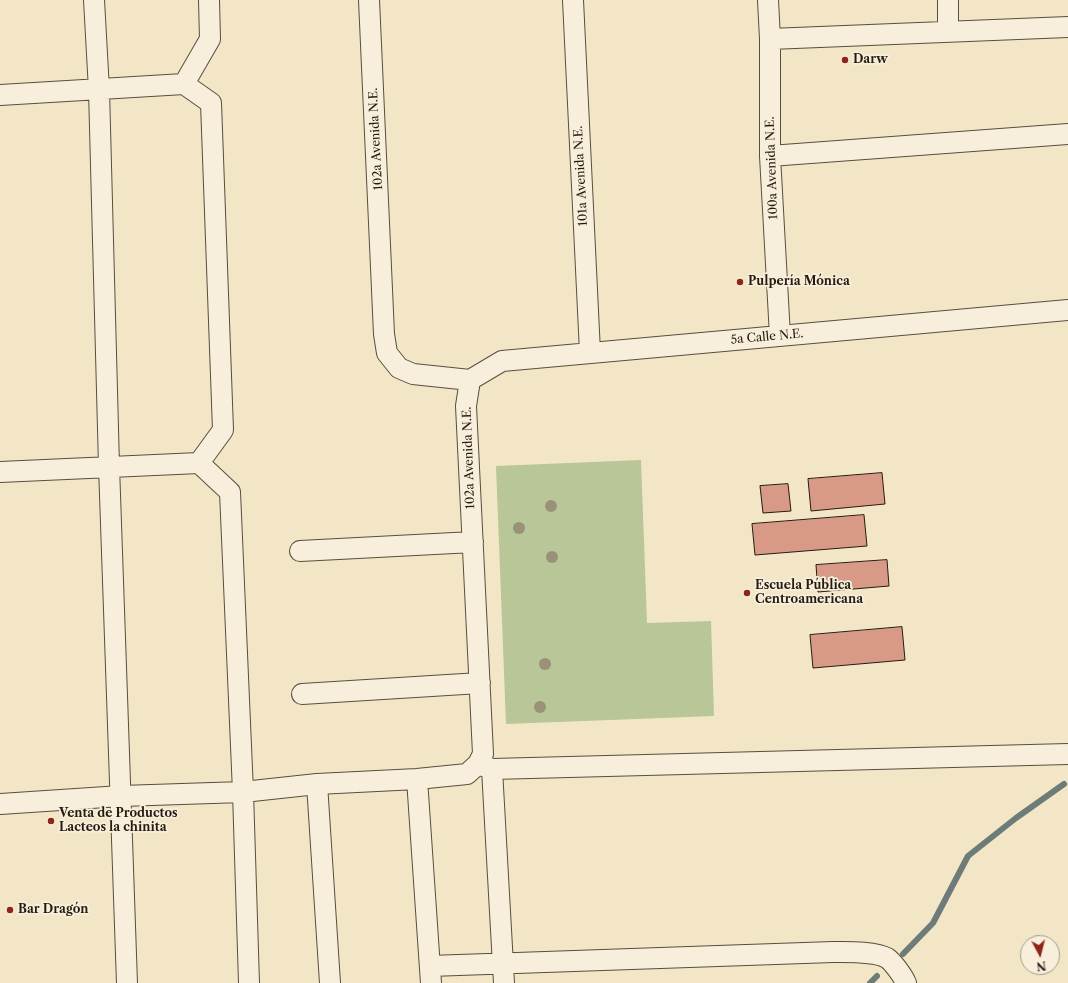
<!DOCTYPE html>
<html>
<head>
<meta charset="utf-8">
<style>
  body { margin:0 }
  #map { position:relative; width:1068px; height:983px; overflow:hidden; background:#f2e6c7; font-family:"Libre Caslon Text",serif }
  canvas { display:block }
  .north { position:absolute; left:1020px; top:935px; width:40px; height:40px; box-sizing:border-box; background:#f7efdb; border:1px solid #a39a8a; border-radius:50%; rotate:173deg; font-size:11px; font-weight:700; line-height:16px; text-align:center; color:#251b11 }
  .north::after { content:''; display:block; margin:auto; width:14px; height:18px; background:#8f2418; clip-path:polygon(50% 0,100% 100%,50% 72%,0 100%) }
</style>
</head>
<body>
<div id="map">
<canvas width="1068" height="983"></canvas>
<div class="north">N</div>
</div>
<script>
const context = document.querySelector('canvas').getContext('2d');
context.lineJoin = 'round';
function fillPath(path, color) {
  context.fillStyle = color;
  context.fill(path, 'evenodd');
}
function trace(path, color, width, dash) {
  context.strokeStyle = color;
  context.lineWidth = width;
  context.lineCap = dash ? 'butt' : 'round';
  context.setLineDash(dash || []);
  context.stroke(path);
}
function label(font, color, halo, rows, align = 'center') {
  context.font = font + ' "Libre Caslon Text",serif';
  context.lineWidth = 3.5;
  context.setLineDash([]);
  context.textBaseline = 'middle';
  context.strokeStyle = halo;
  context.fillStyle = color;
  for (const [text, x, y, turn = 0] of rows) {
    context.save();
    context.translate(x, y);
    context.rotate((+turn || 0) * Math.PI / 180);
    context.textAlign = isNaN(turn) ? turn : align;
    if (halo) context.strokeText(text, 0, 0);
    context.fillText(text, 0, 0);
    context.restore();
  }
}
fillPath(new Path2D(`
  M641,460L647,623L711,621L714,716L506,724L496,466Z`), '#b8c698');
trace(new Path2D(`
  M903,954L933,923L968,856L1016,818L1064,784
  M870,983L877,976`), '#6e7c79', 6);
const building = new Path2D(`
  M882,473L885,504L811,511L808,479Z
  M788,484L791,511L763,513L760,486Z
  M864,515L867,546L755,555L752,524Z
  M887,560L889,586L818,592L816,565Z
  M902,627L905,660L813,668L810,635Z`);
fillPath(building, '#d89a86');
trace(building, '#251b11', 1);
const minor = new Path2D(`
  M94,0L99,90L109,466L127,983
  M209,0L210,39L184,84L211,103L223,430L199,463L230,492L243,792L249,983
  M369,0L384,334L387,353L399,368L413,374L470,380
  M573,0L590,352
  M768,0L770,39V156L780,336
  M948,0V32
  M770,39L1068,27
  M0,95L184,84
  M770,156L1068,134
  M470,380L502,361L1068,310
  M0,472L199,463
  M300,551L473,542
  M302,694L480,683
  M478,764L492,769L1068,754
  M492,769L504,983
  M417,779L431,983
  M317,784L330,983
  M0,804L121,796L243,792L317,784L417,779L467,774L478,764L483,754L466,406L470,380
  M430,966L833,952C847,952 875,951 887,958C893,962 903,976 906,983`);
trace(minor, '#584e3e', 22);
trace(minor, '#f7efdb', 20);
context.fillStyle = '#999279';
for (const [x, y] of [
  [551,506],
  [519,528],
  [552,557],
  [545,664],
  [540,707]
]) {
  context.beginPath();
  context.arc(x, y, 6, 0, 2 * Math.PI);
  context.fill();
}
for (const [x, y, r, color] of [
  [845,60,4,"#8f2418"],
  [740,282,4,"#8f2418"],
  [747,593,4,"#8f2418"],
  [51,821,4,"#8f2418"],
  [10,910,4,"#8f2418"]
]) {
  const dot = new Path2D();
  dot.arc(x, y, r, 0, 2 * Math.PI);
  context.fillStyle = color;
  context.fill(dot);
  trace(dot, '#f7efdb', 1.5);
}
label('bold 12px', '#251b11', '#f7efdb', [
  ["Darw",853,60],
  ["Pulpería Mónica",748,282],
  ["Escuela Pública",755,586],
  ["Centroamericana",755,600],
  ["Venta de Productos",59,814],
  ["Lacteos la chinita",59,828],
  ["Bar Dragón",18,910]
], 'left');
label('12px', '#251b11', '#f7efdb', [
  ["102a Avenida N.E.",376,139,-93],
  ["100a Avenida N.E.",772,168,-92],
  ["101a Avenida N.E.",581,176,-93],
  ["5a Calle N.E.",767,337,-5],
  ["102a Avenida N.E.",469,458,-92]
]);
</script>
</body>
</html>
